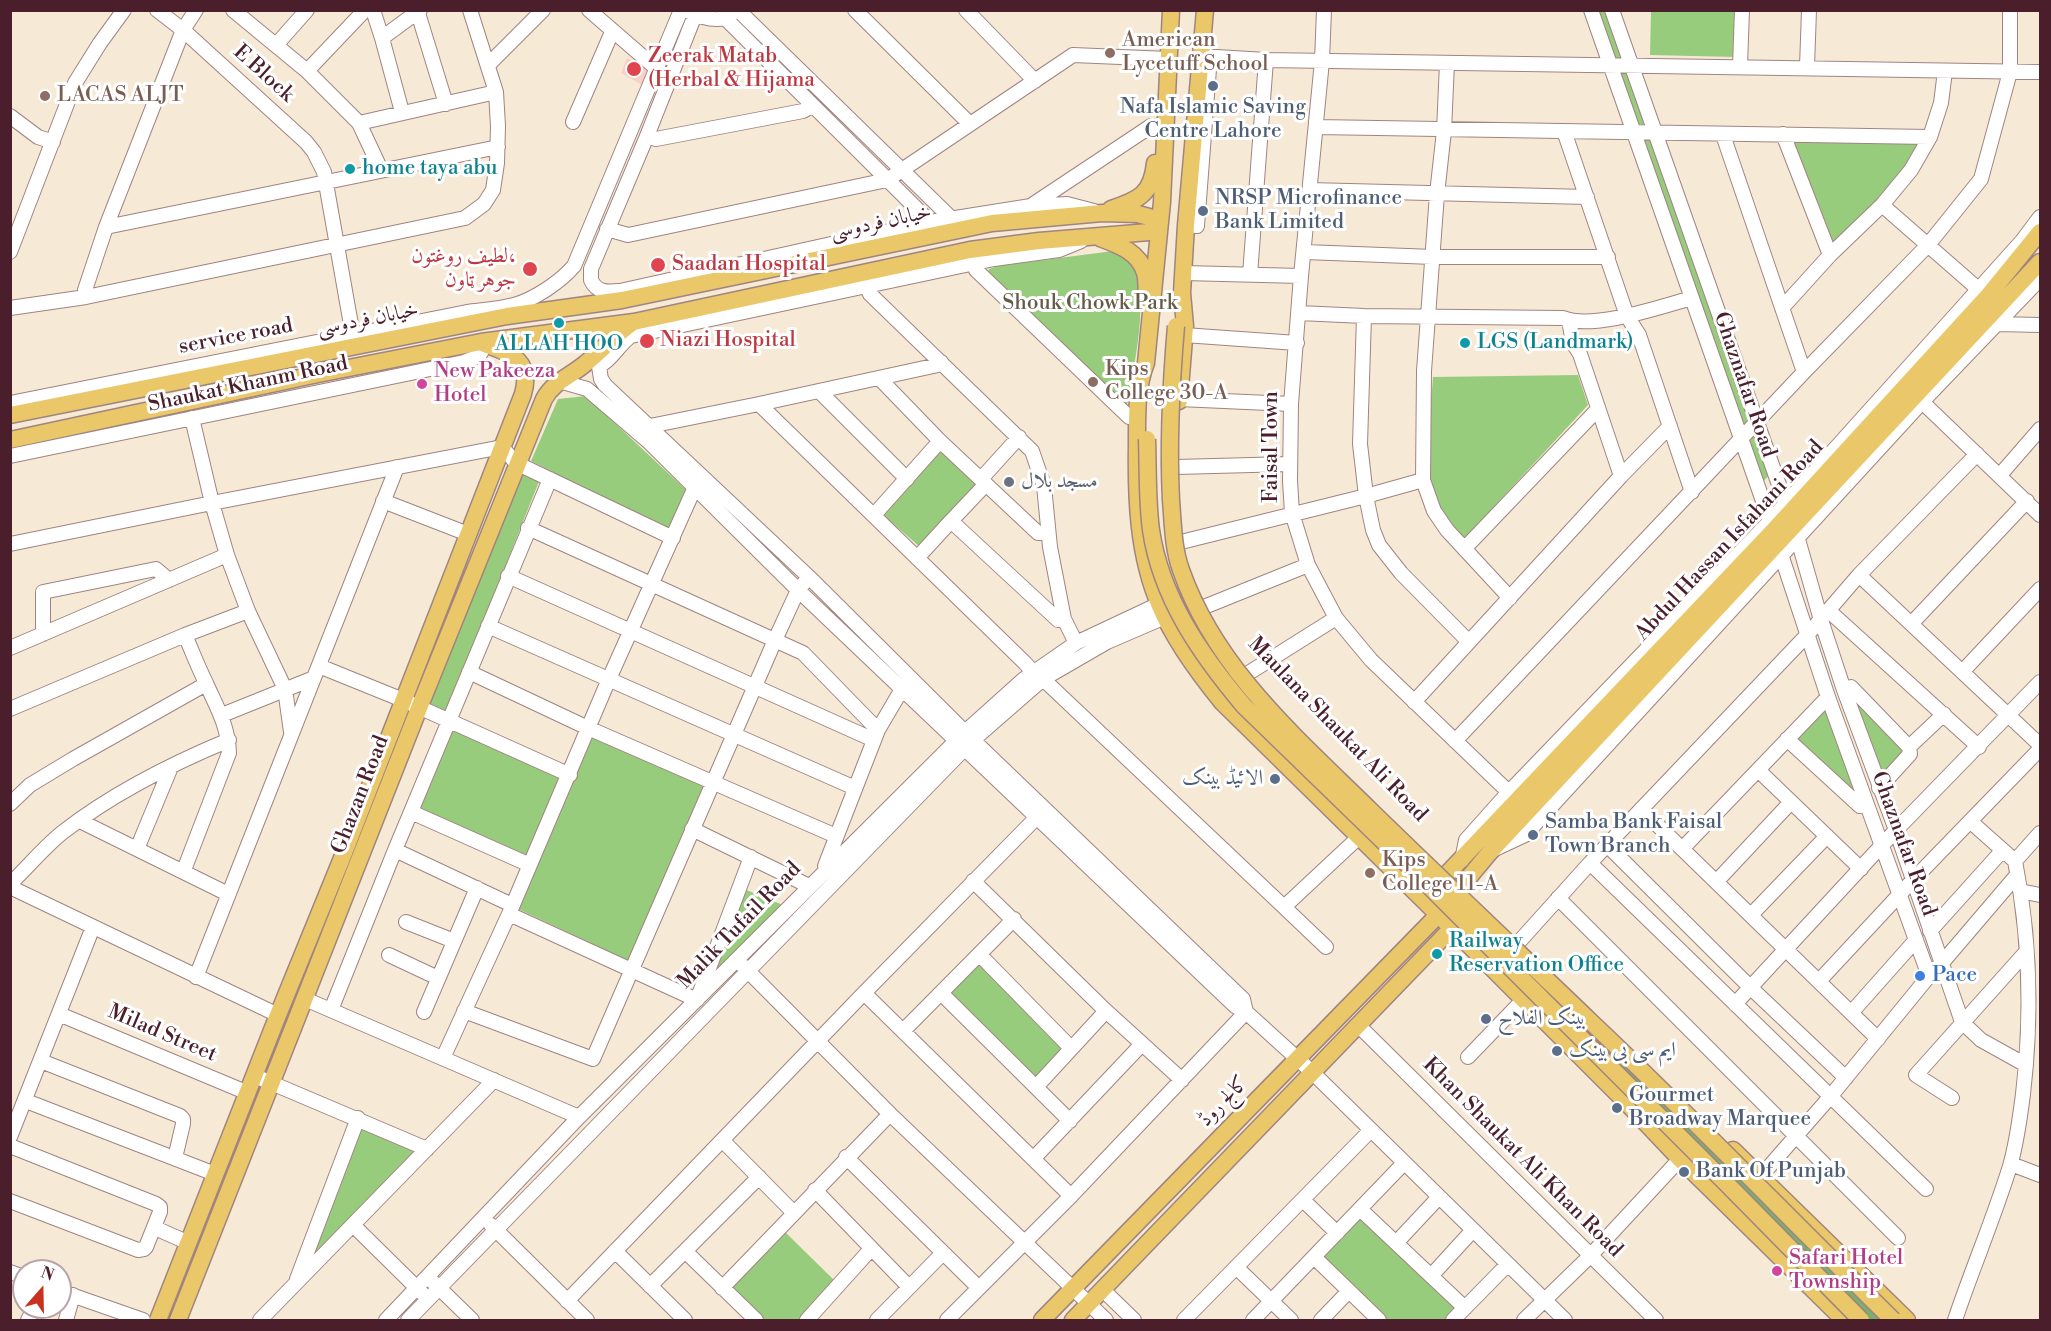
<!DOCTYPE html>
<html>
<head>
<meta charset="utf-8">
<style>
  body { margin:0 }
  #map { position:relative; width:2051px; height:1331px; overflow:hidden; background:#f6ead7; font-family:"Libre Bodoni",serif }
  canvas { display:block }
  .frame { position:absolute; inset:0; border:12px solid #4a1f2b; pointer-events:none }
  .north { position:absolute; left:12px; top:1259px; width:60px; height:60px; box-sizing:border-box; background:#fff; border:2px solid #b7a5aa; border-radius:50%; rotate:20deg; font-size:16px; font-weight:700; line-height:24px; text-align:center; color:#4a1f2b }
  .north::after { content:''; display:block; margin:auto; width:21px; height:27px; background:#c8321e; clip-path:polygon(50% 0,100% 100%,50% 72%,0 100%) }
</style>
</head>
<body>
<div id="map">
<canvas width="2051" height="1331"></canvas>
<div class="frame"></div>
<div class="north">N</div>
</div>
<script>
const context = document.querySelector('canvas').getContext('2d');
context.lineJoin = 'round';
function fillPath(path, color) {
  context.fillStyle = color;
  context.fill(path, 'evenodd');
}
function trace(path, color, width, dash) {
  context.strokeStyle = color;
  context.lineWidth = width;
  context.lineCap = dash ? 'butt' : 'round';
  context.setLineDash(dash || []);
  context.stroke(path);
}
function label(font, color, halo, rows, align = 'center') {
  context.font = font + ' "Libre Bodoni",Amiri,serif';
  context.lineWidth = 6;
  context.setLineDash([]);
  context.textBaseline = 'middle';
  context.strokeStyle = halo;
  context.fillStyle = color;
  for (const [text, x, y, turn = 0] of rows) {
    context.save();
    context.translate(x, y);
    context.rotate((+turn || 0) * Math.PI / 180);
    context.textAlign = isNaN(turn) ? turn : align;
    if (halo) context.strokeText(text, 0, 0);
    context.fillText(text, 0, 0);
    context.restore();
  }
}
fillPath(new Path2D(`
  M627,58L650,72L644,86L621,73Z`), '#f7d1c7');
fillPath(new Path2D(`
  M1591,11H1610L1774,470L1758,487Z
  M1651,11H1736L1735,57L1650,55Z
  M1783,134L1930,137L1911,170L1830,255Z
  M1113,251C1122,255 1133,262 1136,272C1148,306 1133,370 1127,406L988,272L989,269L998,266Z
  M1578,375L1588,405L1464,539C1456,529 1444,518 1437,507C1420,477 1431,411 1433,377Z
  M586,396L686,490L668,531L531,461L558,399Z
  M940,448L978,481L920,547L882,514Z
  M522,471L540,479L446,715L425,707Z
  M1850,689L1908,752L1884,780Z
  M1827,706L1858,791L1857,800L1791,741Z
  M450,727L562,778L528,860L415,808Z
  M593,735L705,785L629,961L516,908Z
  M744,889L783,905L707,985Z
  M979,960L1066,1048L1034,1079L947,995Z
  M360,1125L417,1150L305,1268Z
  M1361,1215L1457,1310L1446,1320H1386L1320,1256Z
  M783,1230L836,1282L799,1320H764L728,1286Z`), '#98cc7d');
fillPath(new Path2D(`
  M1473,920L1698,1135L1886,1320H1868Z`), '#7ab06c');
const minor = new Path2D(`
  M157,10L183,30L306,142L314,152L324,172L353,336
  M233,10L307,71
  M365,10L307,71L359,123L381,170
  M373,10L382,38L402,112
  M589,10L657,69
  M738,10L951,218L954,224
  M855,10L970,124
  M966,10L1035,81
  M1324,10L1322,61L1301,276L1291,404L1290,481L1292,513L1308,565L1336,618L1371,660L1518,801
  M1591,10L1770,521L1828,697L1929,976
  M1612,10L1797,536L1821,620L1844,690L1896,830L1962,1022L1981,1040L2026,1065
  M687,11C700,17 720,24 731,14
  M418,13L446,104
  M695,15L647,136L591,269V280C597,293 607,292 620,291L930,222L1031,206L1067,204L1094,211
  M725,18L930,222L932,227
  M382,38L420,10
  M276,45L307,10
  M1200,56L1266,60L2040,72
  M1447,63L1444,131L1437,194L1424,371L1423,480L1434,511L1447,530L1510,598
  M488,65L543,10
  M1740,66L1742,10
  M1807,67L1809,10
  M10,116L38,137L53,142
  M573,122L612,32
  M359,123L496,92
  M1316,127L1930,137L1911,170L1882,205L1830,255L1782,308
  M1564,131L1627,316L1639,335L1692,492
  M1783,134L1830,255
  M1723,135L1804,372
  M647,136L656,139L803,111L812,106
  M1930,137L1941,103L1945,71
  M1309,190L1587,197
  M1032,205L1151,126H1164
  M1882,205L1985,295
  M1186,225L1197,226L1210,56
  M106,227L498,147
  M607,229L628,235L887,180L1073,55L1168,59
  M10,252L75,83L100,43L124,10
  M1305,252L1433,257H1608
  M975,264L976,270L1129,417H1137
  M1184,273L1301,276
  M1250,275L1266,60
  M867,287L870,294L1032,451L1044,486L1050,547L1064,619L1076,643
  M86,297L85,290L106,227L183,30L196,10
  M10,308L86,297L465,218L484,204L493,190L497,163L498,126L496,92L470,10
  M1299,313L1364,316L1563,318C1593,330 1660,307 1692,298
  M1364,316L1360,444L1366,496L1373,530L1379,545L1401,573L1469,642
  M1569,320L1573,343L1580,354L1621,476
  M1998,324L2040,325
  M1184,335L1297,343
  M599,366C612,360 618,345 631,336L994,259L1059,250L1081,241
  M880,379L940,441L1038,533H1048
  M559,381L587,389L650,443L798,590L1235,1006L1246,1012L1243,999L973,740L809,577L605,385L601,379L597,354
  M819,391L907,479
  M1916,396L2040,515
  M1179,399L1291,404
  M10,403L467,312C482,310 499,309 514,305C535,299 560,282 574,266L681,10
  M759,404L938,365L941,362
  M192,418L212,503L227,555L248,611L285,689L291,732
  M650,426L759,404L1025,663L1033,672
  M10,456L464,362L479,356L482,351L481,342
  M1176,467L1290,464
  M2000,475L2040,429
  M981,479L1019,437
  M986,484L951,521L1058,620L1064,619
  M383,501L468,534
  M874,515L940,441
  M528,528L803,653L878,730
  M1181,542L1366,496L1423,480
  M10,544L212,503L502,447L516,463L673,538
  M1465,548L1598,409
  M917,558L951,521
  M1859,575L2040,745
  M508,576L874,740
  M1204,607L1308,565
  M1829,611L1979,747
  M1912,623L2027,501
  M488,626L855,788
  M43,634V592L156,569L169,580
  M10,648L227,555
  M319,666L403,700L570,775
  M1963,671L2040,589
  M469,672L588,728L836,836
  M1247,674L1336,618
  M1043,679L1284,907L1359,837
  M1844,690L1851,687L1909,747L1910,754L1879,788
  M1414,702L1621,476L1670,426
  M10,709L185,635L248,611
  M222,715L314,678
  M1787,739L1860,806L1866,804
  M1455,741L1804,372L1928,245L1981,179L2010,72V10
  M1909,747L1944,714
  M1758,770L1861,869
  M10,804L30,785L73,759L206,684
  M1641,809L1878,1039
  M411,812L530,865
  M80,821L228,894
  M692,829L809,886
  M1607,845L1751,988L1846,1078
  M137,849L171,767
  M1495,849L1525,835L1922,402L2040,279
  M1682,849L1828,697
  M395,850L512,905
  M1462,860L1466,840L1508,793L1770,521L2022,241L2040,217
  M2015,861L2040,833
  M1590,863L1926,1189
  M825,866L878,730L902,689
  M184,870L229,753C228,725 217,708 206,683C198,667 192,651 185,635
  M973,881L1106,1011L1182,1080
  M1716,882L1791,802
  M10,884C28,867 44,847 63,832C112,794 171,764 229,740
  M10,887L278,1015
  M2020,891L2040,895
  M1558,898L1898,1238
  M1284,907L1326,947
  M509,914L697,1000L751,857
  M1751,915L1827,836
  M406,922L454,941
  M1930,931L2002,851
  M1518,943L1590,863L1808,634L1859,575L1977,454
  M979,954L1071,1048
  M389,955L438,978
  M743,966L890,1114L1106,1320
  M196,977L397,467
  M1819,981L1914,879L2040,749
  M864,993L1071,1196
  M941,993L1070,1121
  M305,999L579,1117
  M1735,1004L1896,830L2040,682
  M331,1010L395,850L550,479
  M464,1011L593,1059L775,640L798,590L804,583
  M424,1012L477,888
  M1851,1013L1915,941
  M59,1014L248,1093
  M1358,1025L1656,1320
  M903,1031L1014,919
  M1468,1057L1523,1000
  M443,1058L509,914L609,679L695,487
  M41,1061L180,1116L183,1119V1124L175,1158
  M255,1076L427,1149
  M1036,1087L1106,1011
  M1952,1098L1916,1075L2026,952
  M26,1101L215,1174
  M10,1137L93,927
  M723,1141L794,1213
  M10,1146L156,1204L160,1207V1212L146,1247L144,1249L138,1250L10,1201
  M846,1157L979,1288
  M1033,1159L1142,1044
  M2011,1164L2040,1175
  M1761,1176L1830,1097L1929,976L1941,964L2017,875
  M815,1190L909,1287
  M1303,1200L1337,1233
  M1360,1209L1465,1308
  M353,1225L422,1293
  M491,1225L587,1320
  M155,1228L189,1243
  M1396,1243L1439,1197
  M615,1251L685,1320
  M685,1251L756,1320
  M1314,1257L1379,1320
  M1236,1267L1291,1320
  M10,1272L24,1277
  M1431,1276L1473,1230
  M297,1279L358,1118
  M433,1282L472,1320
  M650,1286L759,1177
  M722,1288L890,1114
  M1102,1289L1134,1320
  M60,1291L143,1320
  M567,1301L864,993L1040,814
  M28,1320L35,1307
  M66,1320L73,1295
  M260,1320L494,1080
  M386,1320L579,1117L965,732L1024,679L1076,643L1159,604
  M408,1320L973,740L1043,679L1107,642L1165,617
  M807,1320L871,1249
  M877,1320L943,1253
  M947,1320L1071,1196L1246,1012L1312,1072L1565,1320
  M1184,1320L1371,1130
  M1253,1320L1404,1163
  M1321,1320L1349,1291
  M1453,1320L1508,1264
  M1524,1320L1590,1256L1680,1159
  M1955,1320C1972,1269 1994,1218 2010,1166C2017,1142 2020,1117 2023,1094C2032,1017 2030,937 2015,861L1971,822`);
const major = new Path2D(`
  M1171,10L1162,202L1146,363C1136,388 1137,417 1137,444C1136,498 1138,556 1160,606C1173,638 1200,675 1222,702L1459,935L1625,1101L1680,1159L1844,1320
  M1111,209C1139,200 1152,194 1155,163
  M1100,238C1119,245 1139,252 1145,273C1147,279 1146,286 1147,292
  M1179,401L1185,326L1182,293L1186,225L1205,10
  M10,415L507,316L622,300L992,223L1102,213L1138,214L1149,217L1160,222
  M10,440L318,374L481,342L634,322L970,250L1039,241L1149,232L1159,229
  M1446,875L1773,531L1987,297L2040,232
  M1460,888L1490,852L2040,262
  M1733,1150L1907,1320
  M158,1320L278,1015L342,858L523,394C533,359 509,353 482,343
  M178,1320L419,708L544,399C554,381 571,376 586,363C602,350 615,335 632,323
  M1042,1320L1438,915
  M1073,1320L1452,928`);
trace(minor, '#a08481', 16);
trace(major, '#a08481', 19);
trace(minor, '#fff', 14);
trace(major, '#eac769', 16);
const majorBridge = new Path2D(`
  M1176,326C1171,385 1168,442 1171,500C1173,524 1173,548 1181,570C1216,670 1298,739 1371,811C1444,882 1517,951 1590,1021C1693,1118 1792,1221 1893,1320
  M1147,439C1148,469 1147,500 1151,530C1161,598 1201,655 1244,706L1414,871L1723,1180L1861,1320`);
trace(majorBridge, '#a08481', 19, []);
trace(majorBridge, '#eac769', 16);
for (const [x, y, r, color] of [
  [1110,53,6,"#8d6e63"],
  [634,69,8,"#e0444e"],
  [1213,86,6,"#5c6f8a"],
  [45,96,6,"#8d6e63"],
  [350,169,6,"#0f9aa8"],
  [1203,211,6,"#5c6f8a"],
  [658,265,8,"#e0444e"],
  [530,269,8,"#e0444e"],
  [559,323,6,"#0f9aa8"],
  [647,341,8,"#e0444e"],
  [1465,343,6,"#0f9aa8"],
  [1093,382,6,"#8d6e63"],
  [422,384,6,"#d1479c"],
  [1009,482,6,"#6b7280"],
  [1275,779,6,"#5c6f8a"],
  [1533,835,6,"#5c6f8a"],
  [1370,873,6,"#8d6e63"],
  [1437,954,6,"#0f9aa8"],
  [1920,976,6,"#3f7fe0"],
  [1486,1019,6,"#5c6f8a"],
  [1557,1051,6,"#5c6f8a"],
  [1617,1108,6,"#5c6f8a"],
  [1684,1172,6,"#5c6f8a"],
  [1777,1271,6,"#d1479c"]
]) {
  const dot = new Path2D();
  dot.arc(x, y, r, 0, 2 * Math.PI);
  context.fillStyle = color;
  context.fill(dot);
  trace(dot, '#fff', 2);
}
label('21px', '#785e54', '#fff', [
  ["American",1122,41],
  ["Lycetuff School",1122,65],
  ["LACAS ALJT",57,96],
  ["Kips",1105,370],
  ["College 30-A",1105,394],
  ["Kips",1382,861],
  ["College 11-A",1382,885]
], 'left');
label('21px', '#be3a42', '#fff', [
  ["Zeerak Matab",648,57],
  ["(Herbal & Hijama",648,81],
  ["لطیف روغتون،",516,257,"right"],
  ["جوهر ټاون",516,281,"right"],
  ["Saadan Hospital",672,265],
  ["Niazi Hospital",660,341]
], 'left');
label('21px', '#4a1f2b', '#fff', [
  ["E Block",263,74,42],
  ["خیابان فردوسی",881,223,-12],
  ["خیابان فردوسی",368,320,-11],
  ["service road",236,337,-11],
  ["Shaukat Khanm Road",248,385,-12],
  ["Ghaznafar Road",1744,385,71],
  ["Faisal Town",1272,447,-90],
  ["Abdul Hassan Isfahani Road",1730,541,-47],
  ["Maulana Shaukat Ali Road",1337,730,46],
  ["Ghazan Road",361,795,-69],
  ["Ghaznafar Road",1903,844,70],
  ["Malik Tufail Road",740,926,-46],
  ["Milad Street",162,1034,23],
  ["کالج روڈ",1224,1102,-46],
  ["Khan Shaukat Ali Khan Road",1522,1158,45]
]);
label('21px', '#4e5e75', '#fff', [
  ["Nafa Islamic Saving",1213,108,"center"],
  ["Centre Lahore",1213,132,"center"],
  ["NRSP Microfinance",1215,199],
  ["Bank Limited",1215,223],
  ["الائیڈ بینک",1263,779,"right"],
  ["Samba Bank Faisal",1545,823],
  ["Town Branch",1545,847],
  ["بینک الفلاح",1498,1019],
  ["ایم سی بی بینک",1569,1051],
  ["Gourmet",1629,1096],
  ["Broadway Marquee",1629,1120],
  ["Bank Of Punjab",1696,1172]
], 'left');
label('21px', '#0d838f', '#fff', [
  ["home taya abu",362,169],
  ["LGS (Landmark)",1477,343],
  ["ALLAH HOO",559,345,"center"],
  ["Railway",1449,942],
  ["Reservation Office",1449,966]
], 'left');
label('21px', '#655c48', '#fff', [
  ["Shouk Chowk Park",1090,304]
]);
label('21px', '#b23c85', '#fff', [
  ["New Pakeeza",434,372],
  ["Hotel",434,396],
  ["Safari Hotel",1789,1259],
  ["Township",1789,1283]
], 'left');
label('21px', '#5b616d', '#fff', [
  ["مسجد بلال",1021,482]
], 'left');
label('21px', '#366cbe', '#fff', [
  ["Pace",1932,976]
], 'left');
</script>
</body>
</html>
